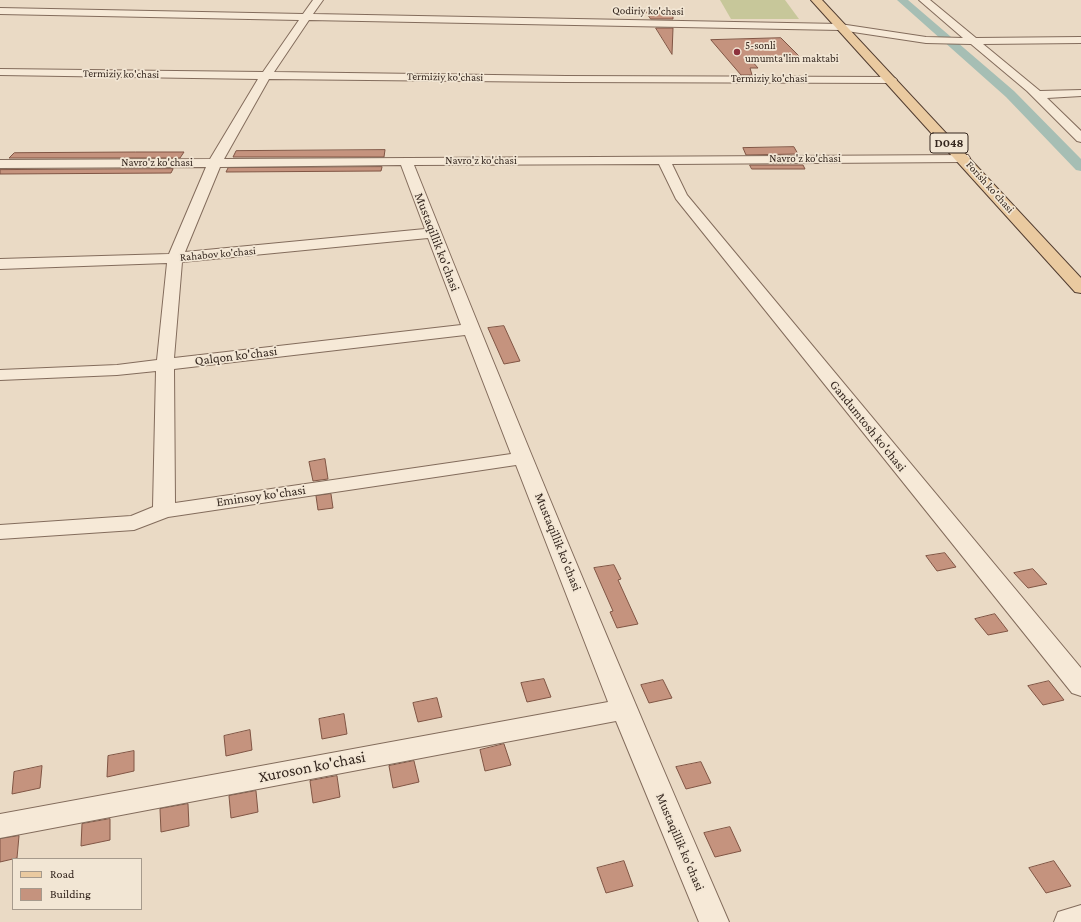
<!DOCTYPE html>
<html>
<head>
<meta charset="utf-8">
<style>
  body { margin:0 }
  #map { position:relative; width:1081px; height:922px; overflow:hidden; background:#eadac5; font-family:"Crimson Pro",serif }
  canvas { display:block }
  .legend { position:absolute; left:12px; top:858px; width:130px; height:52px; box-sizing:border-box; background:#f2e6d4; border:1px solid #a69a8c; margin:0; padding:5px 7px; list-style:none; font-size:12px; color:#35271f }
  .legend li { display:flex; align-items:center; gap:8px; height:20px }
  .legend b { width:20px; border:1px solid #a69a8c }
</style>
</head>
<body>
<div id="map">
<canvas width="1081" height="922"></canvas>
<ul class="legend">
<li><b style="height:5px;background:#eacaa0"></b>Road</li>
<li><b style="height:11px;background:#c5937e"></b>Building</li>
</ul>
</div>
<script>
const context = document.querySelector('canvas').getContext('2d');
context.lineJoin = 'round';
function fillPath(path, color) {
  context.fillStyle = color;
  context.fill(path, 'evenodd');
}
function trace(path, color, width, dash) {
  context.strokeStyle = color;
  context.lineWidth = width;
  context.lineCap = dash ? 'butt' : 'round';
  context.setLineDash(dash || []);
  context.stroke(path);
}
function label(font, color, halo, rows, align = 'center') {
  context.font = font + ' "Crimson Pro",serif';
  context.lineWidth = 3.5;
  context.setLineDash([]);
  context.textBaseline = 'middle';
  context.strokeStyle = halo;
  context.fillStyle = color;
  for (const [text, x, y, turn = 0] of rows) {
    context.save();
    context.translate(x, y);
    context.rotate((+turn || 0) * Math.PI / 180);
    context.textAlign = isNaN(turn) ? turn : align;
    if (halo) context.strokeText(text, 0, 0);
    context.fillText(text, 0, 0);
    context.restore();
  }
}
fillPath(new Path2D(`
  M720,0H785L799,19H731Z`), '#c7c79a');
fillPath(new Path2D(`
  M897,0H908L1014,91L1081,159V171L1076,170L1006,97Z`), '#a6beb4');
const building = new Path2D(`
  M645,10H673V19H651Z
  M656,28H673L672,54Z
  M781,38L800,57L751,60L758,68H750L752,75H741L711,40Z
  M794,147L798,154L746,155L743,148Z
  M385,150L384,157H233L236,151Z
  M136,152H184L180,158H9L14,153Z
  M750,165H803L805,169H752Z
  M382,167L381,171L226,172L228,168Z
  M173,169L171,173L0,174V170Z
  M504,326L520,361L504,364L488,328Z
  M325,459L328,479L313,481L309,462Z
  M331,494L333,508L318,510L316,496Z
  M945,553L956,567L937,571L926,556Z
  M614,565L621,579L618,580L638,624L617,628L610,612L613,611L594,568Z
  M1033,569L1047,584L1028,588L1014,573Z
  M995,614L1008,631L988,635L975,619Z
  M544,679L551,697L527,702L521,683Z
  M663,680L672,698L649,703L641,685Z
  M1049,681L1064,700L1043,705L1028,686Z
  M437,698L442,717L418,722L413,703Z
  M344,714L347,734L322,739L319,719Z
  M250,730L252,750L226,756L224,736Z
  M504,744L511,765L485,771L480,750Z
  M134,751V771L107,777L108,756Z
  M414,761L419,782L393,788L389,766Z
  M701,762L711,783L686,789L676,767Z
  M42,766L40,788L12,794L14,772Z
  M337,776L340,797L313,803L310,781Z
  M256,791L258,812L231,818L229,796Z
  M188,804L189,826L161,832L160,809Z
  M110,819V840L81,846L82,824Z
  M730,827L741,851L715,857L704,833Z
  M19,836L17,858L0,862V839Z
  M624,861L633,886L606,893L597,868Z
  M1054,861L1071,886L1046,893L1029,868Z`);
fillPath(building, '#c5937e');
trace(building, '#805544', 1);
const minor = new Path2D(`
  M313,0H323L313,14L840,24L926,37L963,38L919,0H930L976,38L1081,37V43L983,44L1040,91L1081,90V96L1047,98L1081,131V142L1077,141L1027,91L971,44L926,43L840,30L309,20L274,72L566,76L891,77L895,78L897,80L895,82L891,83L566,82L269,79L224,159L968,155L970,158L968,161L963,162L672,164L687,195L1081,668V696L1072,693L676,199L659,164L414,165C515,418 620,671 729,922H699L616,721L0,838V814L608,702L516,465L168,517L134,530L0,539V525L131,516L153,507L156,371L117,375L0,380V370L117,365L157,360L167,263L0,269V259L169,254L206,167L0,168V160L210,159L258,79L0,75V69L263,72L299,20L0,14V8L303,14ZM401,165L425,229L185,252L220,167ZM428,238L461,325L174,358L182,262ZM465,335L511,454L175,503L174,369Z
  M1081,905V922H1054L1058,912Z`);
const primary = new Path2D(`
  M811,0H822L1081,278V293L1075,292Z`);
trace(minor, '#836c5c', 2);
trace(primary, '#513c30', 2);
fillPath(minor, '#f6e9d7');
fillPath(primary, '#eacaa0');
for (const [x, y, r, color] of [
  [737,52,4,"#8d323d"]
]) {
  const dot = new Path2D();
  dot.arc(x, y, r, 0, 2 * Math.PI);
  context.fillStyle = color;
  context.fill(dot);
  trace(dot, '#f2e6d4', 1.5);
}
label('11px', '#35271f', '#f2e6d4', [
  ["Qodiriy ko'chasi",648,11,1],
  ["Termiziy ko'chasi",121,74,1],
  ["Termiziy ko'chasi",445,77,1],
  ["Termiziy ko'chasi",769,79],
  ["Navro'z ko'chasi",805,159],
  ["Navro'z ko'chasi",481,161],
  ["Navro'z ko'chasi",157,163],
  ["Forish ko'chasi",990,187,48],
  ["Rahabov ko'chasi",218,254,-5]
]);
label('11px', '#35271f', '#f2e6d4', [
  ["5-sonli",745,46],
  ["umumta'lim maktabi",745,59]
], 'left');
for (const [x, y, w] of [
  [949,143,38]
]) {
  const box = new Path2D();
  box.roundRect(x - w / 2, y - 10, w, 20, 3);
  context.fillStyle = '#f2e6d4';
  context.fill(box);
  trace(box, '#35271f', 1);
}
label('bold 12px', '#35271f', null, [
  ["D048",949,143]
]);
label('13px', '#35271f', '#f2e6d4', [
  ["Mustaqillik ko'chasi",437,242,69],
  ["Qalqon ko'chasi",236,356,-7],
  ["Gandumtosh ko'chasi",868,426,51],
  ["Eminsoy ko'chasi",261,496,-8],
  ["Mustaqillik ko'chasi",558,542,68],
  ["Mustaqillik ko'chasi",680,842,67]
]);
label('16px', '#35271f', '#f2e6d4', [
  ["Xuroson ko'chasi",312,767,-11]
]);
</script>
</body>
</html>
